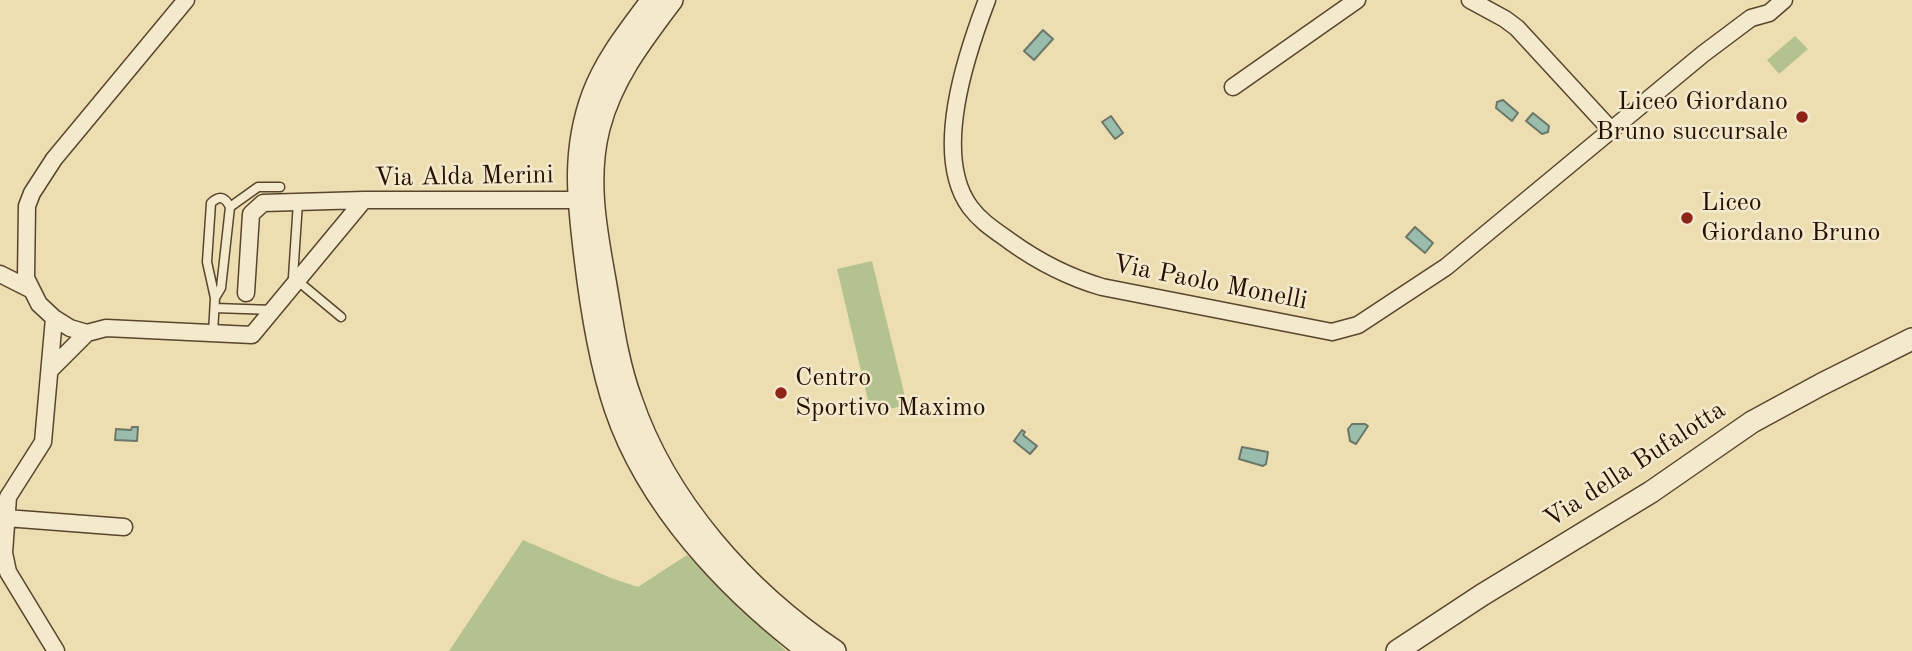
<!DOCTYPE html>
<html>
<head>
<meta charset="utf-8">
<style>
  body { margin:0 }
  canvas { display:block; background:#eddeb2 }
</style>
</head>
<body>
<canvas width="1912" height="651"></canvas>
<script>
const context = document.querySelector('canvas').getContext('2d');
context.lineJoin = 'round';
function fillPath(path, color) {
  context.fillStyle = color;
  context.fill(path, 'evenodd');
}
function trace(path, color, width, dash) {
  context.strokeStyle = color;
  context.lineWidth = width;
  context.lineCap = dash ? 'butt' : 'round';
  context.setLineDash(dash || []);
  context.stroke(path);
}
function label(font, color, halo, rows, align = 'center') {
  context.font = font + ' "Old Standard TT",serif';
  context.lineWidth = 5;
  context.setLineDash([]);
  context.textBaseline = 'middle';
  context.strokeStyle = halo;
  context.fillStyle = color;
  for (const [text, x, y, turn = 0] of rows) {
    context.save();
    context.translate(x, y);
    context.rotate((+turn || 0) * Math.PI / 180);
    context.textAlign = isNaN(turn) ? turn : align;
    if (halo) context.strokeText(text, 0, 0);
    context.fillText(text, 0, 0);
    context.restore();
  }
}
fillPath(new Path2D(`
  M1795,36L1808,49L1779,74L1767,60Z
  M872,261L907,405L871,413L837,269Z
  M523,540L611,578L638,587L687,555L786,651H449Z`), '#b4c28f');
const water = new Path2D(`
  M1043,30L1053,39L1034,60L1024,51Z
  M1503,100L1518,113L1512,121L1496,108L1497,102Z
  M1533,113L1549,126L1548,132L1542,134L1526,121Z
  M1111,116L1123,133L1115,139L1102,122Z
  M1415,227L1433,243L1425,253L1406,237Z
  M1352,424H1365L1368,426L1356,444L1350,441L1348,429Z
  M132,427H138L137,441L115,440L116,429L131,430Z
  M1022,430L1025,432L1023,435L1037,446L1030,454L1014,441Z
  M1242,447L1268,452L1266,464L1263,466L1239,459Z`);
fillPath(water, '#99bcad');
trace(water, '#6c7768', 2);
const service = new Path2D(`
  M298,202L293,277L341,317
  M230,207L258,187H280
  M215,308L273,310
  M213,333L215,298L207,262L211,203C220,195 225,197 230,207L221,288L215,298`);
const minor = new Path2D(`
  M987,0C966,55 932,155 970,207C981,222 996,231 1011,242C1039,262 1068,277 1102,287L1332,332L1358,325L1446,267L1703,54L1751,18L1769,13L1784,0
  M1470,0L1505,19L1517,28L1611,130
  M1233,87L1357,0
  M0,274L30,289
  M246,293L251,214L263,203L364,200
  M54,318L70,328L87,333L106,328L252,335L364,200H590
  M50,370L87,333
  M6,518L124,527
  M56,651L8,572L4,553L8,497L43,442L54,318L39,304L26,278L27,206L32,193L54,159L186,0`);
const tertiary = new Path2D(`
  M652,0C630,30 606,59 593,94C572,150 578,200 585,257C591,308 599,360 615,408C648,506 728,590 808,651
  M672,0C642,40 612,78 599,128C586,179 596,230 605,280C612,320 617,361 631,399C666,502 746,591 835,651
  M1397,651L1482,595L1651,492L1752,422L1822,384L1912,339`);
trace(service, '#59442c', 11);
trace(minor, '#59442c', 19);
trace(tertiary, '#59442c', 24);
trace(service, '#f3eacd', 8);
trace(minor, '#f3eacd', 16);
trace(tertiary, '#f3eacd', 21);
for (const [x, y, r, color] of [
  [1802,117,7,"#8f2418"],
  [1687,218,7,"#8f2418"],
  [781,393,7,"#8f2418"]
]) {
  const dot = new Path2D();
  dot.arc(x, y, r, 0, 2 * Math.PI);
  context.fillStyle = color;
  context.fill(dot);
  trace(dot, '#f3eacd', 2.5);
}
label('26px', '#281000', '#f3eacd', [
  ["Liceo Giordano",1788,102,"right"],
  ["Bruno succursale",1788,132,"right"],
  ["Liceo",1701,203],
  ["Giordano Bruno",1701,233],
  ["Centro",795,378],
  ["Sportivo Maximo",795,408]
], 'left');
label('26px', '#281000', '#f3eacd', [
  ["Via Alda Merini",464,177,-1],
  ["Via Paolo Monelli",1210,283,11],
  ["Via della Bufalotta",1635,465,-33]
]);
</script>
</body>
</html>
